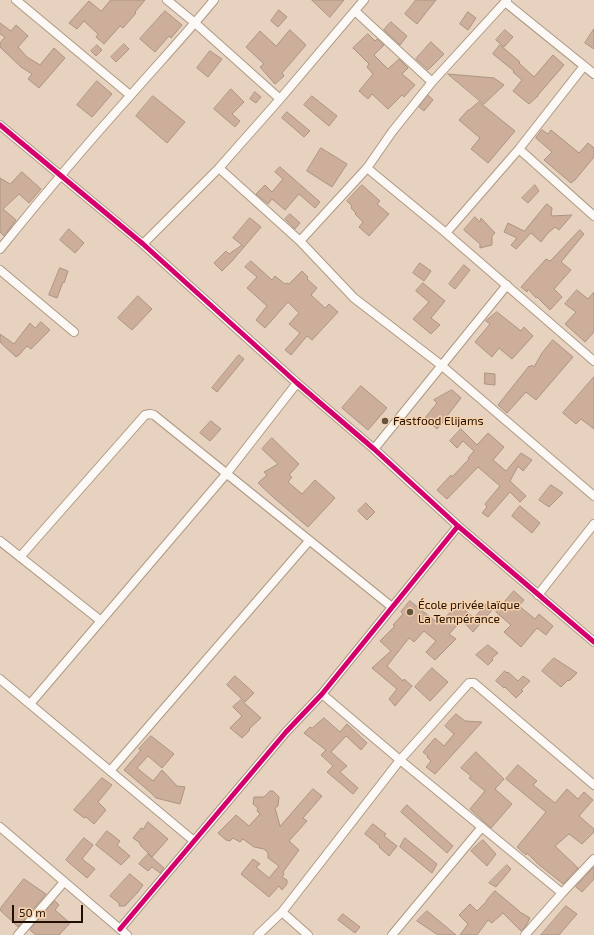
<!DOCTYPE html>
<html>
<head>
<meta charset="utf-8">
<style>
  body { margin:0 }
  #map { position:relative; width:594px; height:935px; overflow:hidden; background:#e6d2be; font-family:"Exo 2",sans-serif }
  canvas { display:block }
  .scale { position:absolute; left:12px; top:905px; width:71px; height:18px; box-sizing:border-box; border:2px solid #211000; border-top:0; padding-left:5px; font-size:12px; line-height:14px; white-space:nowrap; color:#211000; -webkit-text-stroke:3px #f7d2ad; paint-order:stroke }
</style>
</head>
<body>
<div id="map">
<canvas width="594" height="935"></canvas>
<div class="scale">50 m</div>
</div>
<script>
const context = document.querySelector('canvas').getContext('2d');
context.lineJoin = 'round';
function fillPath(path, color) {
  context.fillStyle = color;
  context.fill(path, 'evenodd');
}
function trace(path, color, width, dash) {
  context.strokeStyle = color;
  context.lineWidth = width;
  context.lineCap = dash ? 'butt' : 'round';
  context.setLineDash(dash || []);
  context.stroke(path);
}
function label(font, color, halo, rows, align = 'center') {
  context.font = font + ' "Exo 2",sans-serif';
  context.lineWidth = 3;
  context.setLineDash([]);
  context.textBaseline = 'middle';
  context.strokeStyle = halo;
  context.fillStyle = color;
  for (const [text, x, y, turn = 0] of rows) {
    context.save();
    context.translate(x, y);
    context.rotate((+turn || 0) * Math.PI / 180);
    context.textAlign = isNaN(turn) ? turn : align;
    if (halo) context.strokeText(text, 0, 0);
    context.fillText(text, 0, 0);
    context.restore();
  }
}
const building = new Path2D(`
  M111,0H145L135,12L136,13L123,28L120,26L104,44L96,37L98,34L84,21L77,29L69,23L89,1L101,11Z
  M312,0H344L330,17Z
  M416,0H436L417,24L405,14Z
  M279,10L287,17L278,27L271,21Z
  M165,11L182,25L171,38L169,36L155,52L140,39Z
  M468,12L476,18L468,30L460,24Z
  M391,22L407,36L400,45L384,30Z
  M0,23L11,31L16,25L28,36L18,47L27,57L40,65L54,48L65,58L39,88L28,79L32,74L21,67L0,47V43L5,37L0,34Z
  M594,29V49L585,43Z
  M290,30L306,45L282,73L284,76L275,84L260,67L264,64L246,47L260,31L276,46Z
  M505,30L513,37L504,47L496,40Z
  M368,34L375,41L377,39L384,45L374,55L388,69L399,59L408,68L402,74L415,85L404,97L402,95L388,109L372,94L368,99L359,91L373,74L367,67L369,64L353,48Z
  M431,42L444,54L428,70L416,59Z
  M124,44L129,49L116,62L111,57Z
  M97,45L102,50L96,56L91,51Z
  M500,45L520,62L519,63L534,77L553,55L564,65L538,95V96L529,104L513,91L522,80L513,72L514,71L493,54Z
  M210,51L222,59L208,77L197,68Z
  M448,74L494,78L504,85L484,104Z
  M97,81L112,94L92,117L77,105Z
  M231,89L244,102L232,114L240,121L235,127L214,109Z
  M255,92L261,97L256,103L250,99Z
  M428,95L433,100L424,111L419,107Z
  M153,96L185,122L167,143L136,116Z
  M312,96L337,116L329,126L304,105Z
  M479,102L515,131L488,163L471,149L480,138L459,120L468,110H469Z
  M287,112L310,131L304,137L282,118Z
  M542,130L548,134L551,130L579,153L588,143L594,148V157L575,180L571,183L544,160L552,152L536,138Z
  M321,148L347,164L332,187L307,171Z
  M280,167L320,202L315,208L299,194L285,210L272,199L268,204L256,194L265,185L272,192L283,179L275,172Z
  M22,172L41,189L29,203L19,194L3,209L16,220L4,236L0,232V178L10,184Z
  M362,185L380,201L377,204L389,214L369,236L359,227L363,222L355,214L356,213L351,208L352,206L347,201Z
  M535,185L539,191L528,203L522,198Z
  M547,204L552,208L551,216L572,215L559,230L555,227L547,234L541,242L531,233L516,249L511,245L517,238L504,232L508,223L524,231Z
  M290,214L300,223L295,229L285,219Z
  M475,217L480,222L481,218L495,233L492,236V245L480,248V244L464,230Z
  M250,218L261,227L244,247L243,246L244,247L232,261L222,271L214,263L226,251L229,254L242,245L233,238Z
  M69,229L84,243L75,253L60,240Z
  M580,230L584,234L561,262L571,270L554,289L562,297L550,310L537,297L536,298L528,289L527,292L521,287L546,259L550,261Z
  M251,261L272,280L275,276L285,284L287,283L289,284L302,271L308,277L307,279L317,288L311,295L325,308L329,304L338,312L312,340L307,336L291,355L285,350L300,333L289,324L299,313L288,302L265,328L256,320L267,306L247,288L257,277L245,267Z
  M420,263L431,271L424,281L413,273Z
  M464,265L470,270L455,289L449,284Z
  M60,268L68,271L64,283L63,282L57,298L49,295Z
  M423,283L445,301L431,318L440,325L431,334L413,319L429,302L416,291Z
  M577,290L588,299L594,292V332L585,342L565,324L576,312L565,304Z
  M138,296L152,309L132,330L118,318Z
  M497,312L521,331L524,327L533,336L512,359L499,348L492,357L475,342L490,324L486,321Z
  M41,322L50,330L31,349L27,346L18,356H17L16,357L0,342V334L14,344L30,323L35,328Z
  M553,340L573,357L536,400L526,392L507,413L498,405L529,366L530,367L532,365L534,367L542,353Z
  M239,355L244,359L217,392L212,388Z
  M485,373L495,374V385L485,384Z
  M594,377V429L581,419L576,424L563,413Z
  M361,386L387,408L368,430L342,408Z
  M452,390L461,398L447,416H448L437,429L425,418L437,403L434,400Z
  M211,421L221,429L210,441L200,433Z
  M461,429L477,445L488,433L504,447L493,460L506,471L521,453L532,460L523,471L518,466L510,481L526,496L520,502L510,492L488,517L482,513L487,507L485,504L500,486L478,467L447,499L437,490L451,475L452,477L469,459L468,458L474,451L463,441L457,448L450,441Z
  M272,438L299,464L289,475L292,477L288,482L302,494L315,480L335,498L308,527L274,498L258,483L267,475L264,472L278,464L262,449Z
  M551,485L563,493L549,507L539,500Z
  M366,503L375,512L367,520L358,511Z
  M520,506L540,523L532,533L512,516Z
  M514,591L524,600L519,606L535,619L539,614L553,626L546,635L537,628L521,647L504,632L511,625L496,612Z
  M410,601L439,624L458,604L474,618L486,604L492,610L473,632L462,620L449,634L456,639L435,660L426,652L436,641L424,631L414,642L409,638L387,666L403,681L404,679L412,686L395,706L389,699L397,689L372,668L391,651L380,641L395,626L393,625L403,614L401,612Z
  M488,645L498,653L492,658L493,660L488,665L476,655Z
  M554,658L577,673L569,681L568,680L561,687L542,671Z
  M432,668L448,682L430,701L415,687Z
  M505,671L507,673L508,672L518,681L523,676L530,681L521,690L523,691L516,698L505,687L504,688L496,681Z
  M235,676L254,693L245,702L227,685Z
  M241,700L261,718L249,729L250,730L242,738L230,728L242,716L233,707Z
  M456,714L465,721L482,722L435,774L426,767L431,761L427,757L428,756L423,752L435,738L444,746L454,734L445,726Z
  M324,718L340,732L347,724L367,743L361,750L346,736L331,752L347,766L340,772L358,788L353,794L327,772L333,766L321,755L326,750L304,733L310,727L312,728Z
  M151,736L174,754L162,768L148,756L137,768L153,781L162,770L177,786L185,787L180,804L156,798L150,792L124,770L141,750L139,749Z
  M476,752L504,779L495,789L512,804L491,828L470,809L485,791L469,778L471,776L461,768Z
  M518,765L537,781L533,785L555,803L567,789L578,799L584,792L593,800L579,816L594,829V832L582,844L569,834L555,846L578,868L563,884L538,864L527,853L526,855L517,847L546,812L506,779Z
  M102,778L112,785L98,802L106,810L94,824L86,817L84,818L74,810Z
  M313,789L322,796L303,818L307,821L289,841L299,850L283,872L284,874L282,877L287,880V884L282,890L279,886L269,897L241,874L253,859L260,864L256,867L269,878L279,866L268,858V853L264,849L254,847L243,839L240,842L233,838L230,841L226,840L218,833L236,815L249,826L260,814L257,811L258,808L253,804L254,797H264L270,791H273L279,797L278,806L275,808L280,826Z
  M407,805L453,846L447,853L401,812Z
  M148,822L168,839L152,857L140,845V843L133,838L141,828L143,829Z
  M373,824L386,834L384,836L397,846L389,856L379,847L380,846L365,834Z
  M107,831L120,841L117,845L130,856L121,865L96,845Z
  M84,838L93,845L82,859L95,869L87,878L66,860Z
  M405,838L437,864L432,873L400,847Z
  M483,840L496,854L487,866L471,851Z
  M148,854L164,868L160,873L152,867L148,871L139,864Z
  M507,865L511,869L496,887L489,883Z
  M594,867V879L582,892L576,887Z
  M130,874L143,885L138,892L125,906H119V903L110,896Z
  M24,879L46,894L18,927L0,910V909Z
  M495,891L518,910L520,912L530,918L526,926L521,931L503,913L492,923L488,920L477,935H460L468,924L459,915L470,904L477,911L487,901V900Z
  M55,901L59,905L55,910L70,923L59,935H36L30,930Z
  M566,906L577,914L559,935H541Z
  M427,911L456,935H438L417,921Z
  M343,914L360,927L355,933L338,920Z`);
fillPath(building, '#ccae9a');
trace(building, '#ab9484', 1);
const street = new Path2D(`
  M16,0L130,95
  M167,0L195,23L280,99
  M505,2L594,74
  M355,11L432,82
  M0,125L143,244L297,383L374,449L458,526L594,642
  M519,149L594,216
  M219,168L300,241L354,298L441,365L594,496
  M367,168L446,233L594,361
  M446,233L519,149L584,66
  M300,241L367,168L392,132L432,82L507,0
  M143,244L219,168L280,99L364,0
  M0,249C42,197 85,146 130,96C158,64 187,33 214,0
  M0,270L74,332
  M374,449L507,285
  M0,541L101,621
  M20,557L145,415L150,414L154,415L392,607
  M538,595L594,524
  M0,679L194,841
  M322,694L400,760L562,893
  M30,704L227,473L297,383
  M110,771L309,541
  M0,827L127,935
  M282,912L308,935
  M120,929L286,732L322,694L458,526
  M18,935L64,882
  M258,935L282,912L400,760L469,683H474L594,785
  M392,935L482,827
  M525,935L562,893L594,859`);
trace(street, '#ad9a84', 10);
trace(street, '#fbf8f5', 8);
trace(new Path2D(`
  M0,125L143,244L297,383L374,449L458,526L594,642
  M120,929L286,732L322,694L458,526`), '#d6006c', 5);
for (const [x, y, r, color] of [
  [385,421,4,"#665442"],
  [410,612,4,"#665442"]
]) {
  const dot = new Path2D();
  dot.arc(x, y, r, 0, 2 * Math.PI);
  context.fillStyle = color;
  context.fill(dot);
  trace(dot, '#f7d2ad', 1.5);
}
label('12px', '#211000', '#f7d2ad', [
  ["Fastfood Elijams",393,421],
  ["École privée laïque",418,605],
  ["La Tempérance",418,619]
], 'left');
</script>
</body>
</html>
